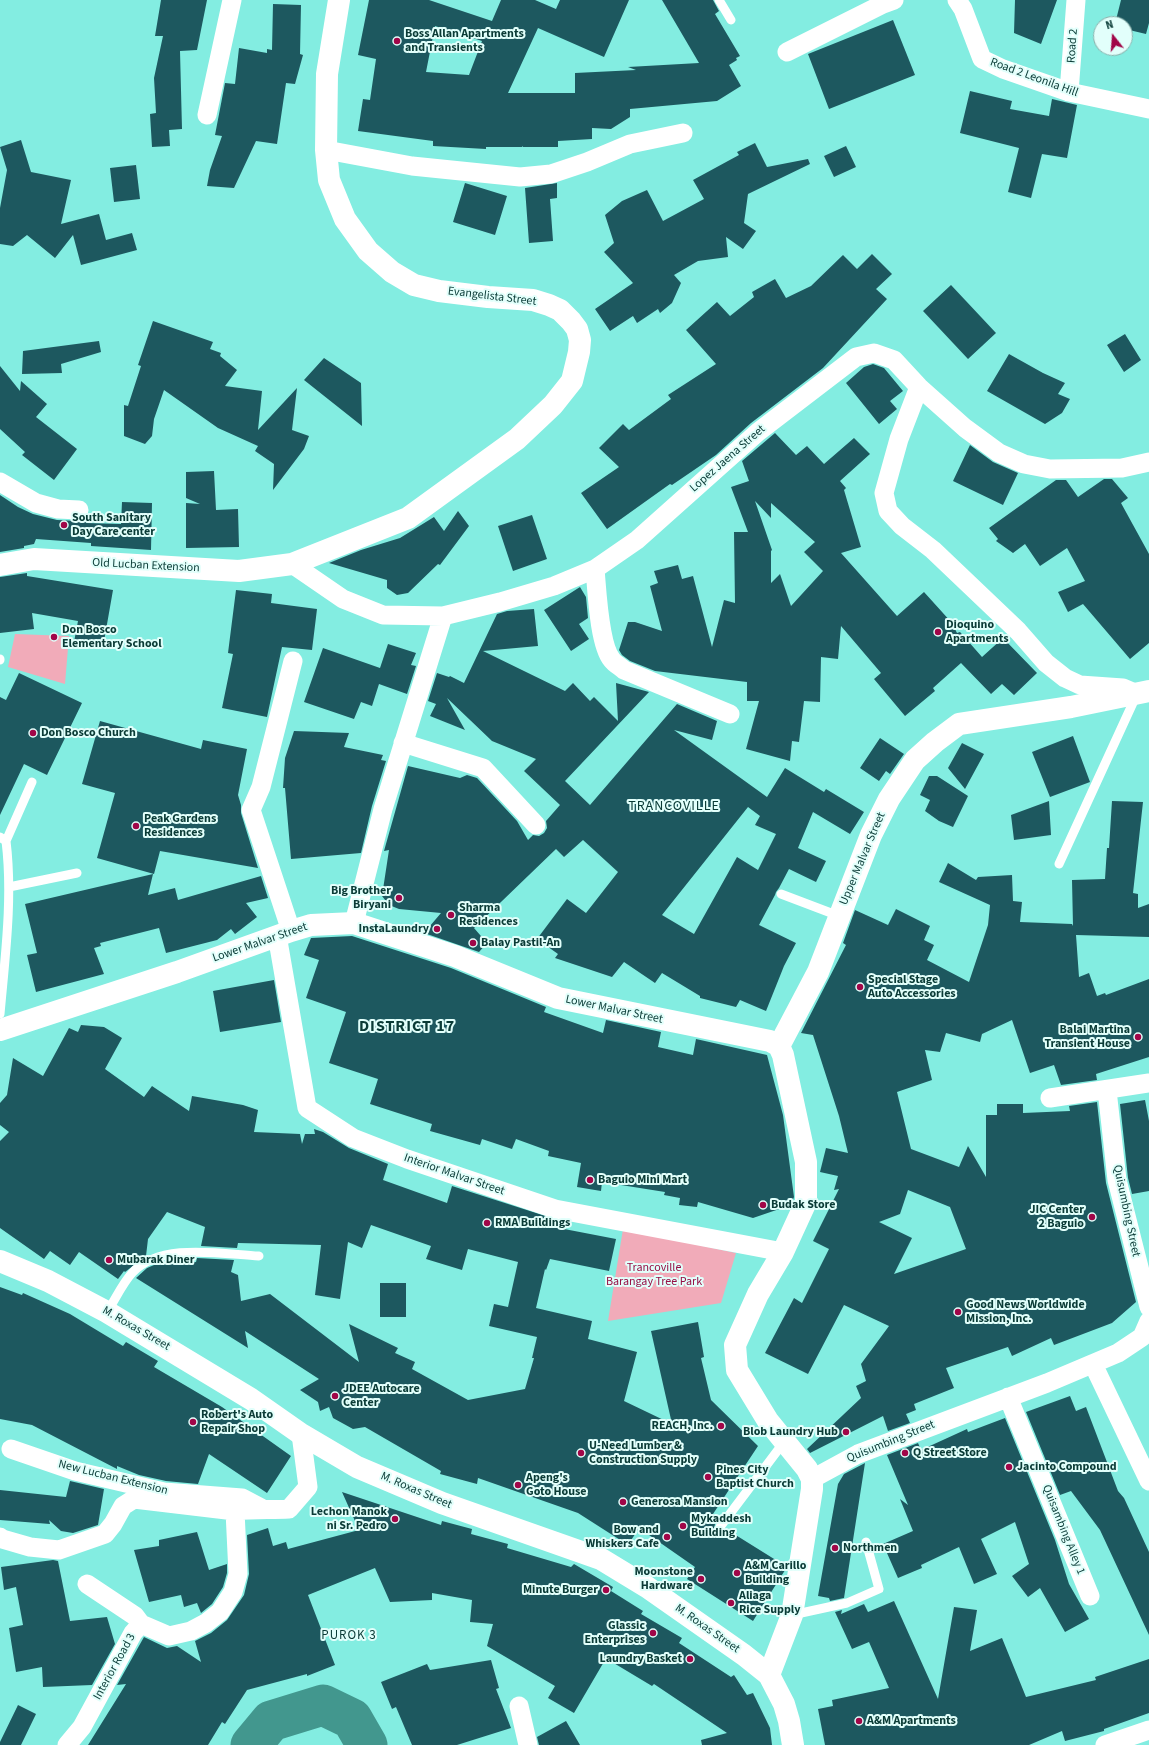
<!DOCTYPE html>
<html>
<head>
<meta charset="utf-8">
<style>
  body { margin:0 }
  #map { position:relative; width:1149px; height:1745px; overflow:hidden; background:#83ede1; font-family:"Source Sans 3",sans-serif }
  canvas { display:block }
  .north { position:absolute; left:1093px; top:16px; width:40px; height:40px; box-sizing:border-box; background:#e2fffb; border:1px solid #8cb1ac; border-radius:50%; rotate:343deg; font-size:11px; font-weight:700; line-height:16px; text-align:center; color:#0a3b36 }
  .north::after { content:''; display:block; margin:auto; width:14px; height:18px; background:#a10648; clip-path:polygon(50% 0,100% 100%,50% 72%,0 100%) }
</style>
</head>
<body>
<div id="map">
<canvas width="1149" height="1745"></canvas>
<div class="north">N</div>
</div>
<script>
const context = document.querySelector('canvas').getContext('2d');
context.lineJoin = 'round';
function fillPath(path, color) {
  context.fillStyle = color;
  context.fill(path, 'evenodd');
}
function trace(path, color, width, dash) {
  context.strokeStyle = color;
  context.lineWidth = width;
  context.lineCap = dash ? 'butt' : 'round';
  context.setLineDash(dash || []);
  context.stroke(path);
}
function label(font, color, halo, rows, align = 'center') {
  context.font = font + ' "Source Sans 3",sans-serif';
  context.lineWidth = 4;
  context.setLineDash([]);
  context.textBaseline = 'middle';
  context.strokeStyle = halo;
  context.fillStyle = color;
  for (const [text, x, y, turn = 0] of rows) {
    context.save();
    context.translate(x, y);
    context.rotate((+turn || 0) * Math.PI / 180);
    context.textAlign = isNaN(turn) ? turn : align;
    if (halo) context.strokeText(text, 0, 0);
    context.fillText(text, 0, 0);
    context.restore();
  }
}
fillPath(new Path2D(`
  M15,634L69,636L65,684L8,667Z
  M623,1229L736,1253L721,1303L608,1321Z`), '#f1abb9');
trace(new Path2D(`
  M251,1745L271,1721L323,1705L352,1719L367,1745`), '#42978e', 41);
fillPath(new Path2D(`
  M161,0H207L197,50L180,51L182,129L169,130L170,146L152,147L150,114L156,113L154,78L163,36H155Z
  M369,0H429L492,21L501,0H535L556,9L560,0H629L604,57L538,28L508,93H575V73L636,70L628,67L699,63L662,0H713L719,11L715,14L740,56L736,58L737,60L729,65L741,86L717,101L630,109V117L611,129L592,128V139L558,141V147H523V146L522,147H486V149L433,146V141L358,131L363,99L370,100L376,59L358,55ZM435,26L482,41L469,75L426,72Z
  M1015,0H1057L1041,44L1014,33Z
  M1121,0H1149V23L1146,34L1125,29V24H1115Z
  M273,4L301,5L300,54L303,55L295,84L286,83L277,144L256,141L234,188L207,186L210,170L222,136L215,135L225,83L235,84L239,48L267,53V49L272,50Z
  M893,20L915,75L829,109L808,54Z
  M970,91L1012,101L1010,109L1049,116L1052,99L1077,105L1067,158L1042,154L1031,198L1008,192L1019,148L960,133Z
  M21,140L31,172L71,180L61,224L99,214L106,240L132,233L137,250L81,265L73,235L55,258L27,235L13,246L0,244V208L7,170L0,147Z
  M755,143L767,167L808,159L810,164L748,194L744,223L756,231L743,249L726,237L728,257L698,261L674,275L681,283L672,303L660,313L658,309L637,323L633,316L610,331L595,309L633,283L604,252L614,243L605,215L622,201L647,190L663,221L704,199L693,180L739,155L737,152Z
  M846,146L856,167L834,177L824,156Z
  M136,165L140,199L114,202L110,168Z
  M465,183L507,196L495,235L453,222Z
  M557,183V198L550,199L553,241L529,243L525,188Z
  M872,254L892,274L876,289L887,299L823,368L751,423L716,455L672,485L670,484L607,529L581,493L619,467L599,448L623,424L629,430L671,399L668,395L716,364L686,330L717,302L730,316L754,297L752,292L775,279L786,298L811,286L843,255L857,269Z
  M951,285L996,333L968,359L923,311Z
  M153,321L213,342L210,349L221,353L220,356L237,370L225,386L262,391L258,430L297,388L292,430L309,436L304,449L273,490L274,464L255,451L258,446L218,428L164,390L154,419L152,436L145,444L124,436V405L128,406L141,366L138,365Z
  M1125,334L1141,360L1124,372L1107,345Z
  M99,341L101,352L61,364L62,373L22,374L23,351Z
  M1009,354L1043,373L1065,383L1058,394L1070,399L1062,413L1045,424L987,391Z
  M324,358L361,383L362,426L304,380Z
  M873,364L884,368L903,391L890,401L897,409L879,424L846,383L864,367Z
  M0,366L20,391L21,381L47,404L36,417L77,449L54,480L22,455L25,452L0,429Z
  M775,433L796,455L807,446L824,464L854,438L870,454L840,481L846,488L844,490L861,547L841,553L897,616L924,592L952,623L957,633L960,632L982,657L1003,638L1037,673L1014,695L1002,684L991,694L961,663L933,688L935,691L905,716L874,679L881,673L841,626L838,659L821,657L820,702L804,701L799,742L792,741L790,761L746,749L759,701H747V682L655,671L630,661L622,655L619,650L628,622H635L662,631L650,586L658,583L654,571L678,565L682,579L693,576L712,647L724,600L735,603L734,532H748L731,487L749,481L742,461ZM755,501L771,518V503L815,542L804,552L823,571L791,606L780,574L771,583V551L772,550Z
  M970,445L993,462L1018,473L1003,505L953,481Z
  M214,471L216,510L238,509L239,547L186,548V503L200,504L186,498V472Z
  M1104,479H1112L1128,498L1121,503L1149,554V643L1130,659L1083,604L1068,612L1058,592L1085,581L1067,548L1040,566L1025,544L1013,553L996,541L998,539L989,528L1056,480H1066L1078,497Z
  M0,495L18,507L33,514L57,520L78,521L87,518L86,523L121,524L122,502L152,503L151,550L91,546V543L36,539L34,544L24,546V548L0,552Z
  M458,511L469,526L440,565L438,564L408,593L397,595L387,588V580L329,563L361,550L400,538L434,517L444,531Z
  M532,515L547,559L513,571L498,526Z
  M27,573V576L113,590L103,647L74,642L78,621L32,613L34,629L0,633V577Z
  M580,587L586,597L588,618L579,624L589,639L571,651L544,610Z
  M236,590L272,594L271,603L317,609L312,650L282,647L267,717L222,708L233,654L228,653Z
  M534,609L538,646L483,651L565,691L573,683L590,701L594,697L618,721L616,683L649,692L565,781L590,805L677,704L717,721L712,740L674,730L767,797L785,768L824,792L826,789L864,812L850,834L813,812L798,848L826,861L816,882L789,869L779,888L776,892L775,895L759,925L796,943L784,966L766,1011L740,1000L736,1007L700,998V996L662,973L655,983L624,962L612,977L555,958L558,954L537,939L567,899L586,913L618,872L583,840L564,857L556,849L474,928L487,943L479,952L424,933L441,913L399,909L389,905L382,896L389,850L384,851L408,766L460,778L467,775L477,778L517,821L528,840L533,835L539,836L544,833L547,828L546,821L560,805L524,771L536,759L492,741L447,698L465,730L430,716L436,704L428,701L437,673L449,677L450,676L464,683L497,614L507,611ZM748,807L760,816L755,825L776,834L758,870L737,857L694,934L662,915Z
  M388,644L416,653L411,665L416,666L407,694L379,684L372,706L361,702L354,719L304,702L323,648L380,668Z
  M19,673L82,703L47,775L24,764L0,815V697L6,700Z
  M100,721L201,749L203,740L247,749L238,795L241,805V813L258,868L160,851L154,874L97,858L115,793L82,784Z
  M294,731L349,733L344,747L383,755L381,760L386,761L372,806L361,853L291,859L285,788H283L285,758Z
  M1073,736L1090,782L1050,797L1032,752Z
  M880,738L904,754L890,774L886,771L879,781L860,768Z
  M962,743L984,754L965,789L948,768Z
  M929,776H937L968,796L953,827L939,821L925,811L930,800L920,795Z
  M1049,801L1051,835L1014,840L1011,815Z
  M1112,801L1143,802L1133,893L1138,894V908L1149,904V937L1076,935L1079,977L1089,973L1097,996L1105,993L1106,995L1149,979V1057L1096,1074L1097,1080L1061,1085L1054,1065L1030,1073L1012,1020L982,1034L980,1042L946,1033L940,1052L925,1050L932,1080L897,1092L911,1149L959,1167L968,1146L986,1177V1115H997V1104H1023V1113L1070,1111L1069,1106L1097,1102L1106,1183L1136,1302L1112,1323L1054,1345L1051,1338L1012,1356L1008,1347L946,1368L954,1388L914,1404L916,1410L906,1414L910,1423L888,1431L883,1416L810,1453L807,1449L861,1398L856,1386L866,1381L861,1364L889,1326L844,1305L808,1374L765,1353L794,1298L802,1303L829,1249L813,1241L839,1189L834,1190L838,1176L820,1172L826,1148L848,1153L839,1116L813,1035L801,1033L846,945L843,943L855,910L888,925L896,909L930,926L924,940L934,945L927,960L969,982L988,925L990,905L939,882L948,863L976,880L978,877L1012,875L1013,901L1022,902L1020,922L1072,924L1073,926L1072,880L1105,879L1107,848H1109ZM908,1190L950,1207L966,1249L894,1274L912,1238L879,1222L900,1214Z
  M153,874L148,895L175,888L178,900L261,876L268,898L246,903L257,917L235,934L231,929L217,940L166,953L159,928L100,943L101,946L94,948L104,974L36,992L27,955L37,953L25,904Z
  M352,936L451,968L546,1007L544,1012L603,1033L606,1020L661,1032L658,1047L693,1055L696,1039L767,1055L783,1115L794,1197L791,1205L753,1218L698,1202L697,1207L679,1205L680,1198L664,1195L665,1192L602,1182L601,1191L577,1187L581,1163L548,1156L549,1151L516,1139L512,1149L482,1139L480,1145L430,1131L432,1124L370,1104L378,1079L329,1063L346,1012L306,998L319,960L304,955L311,938Z
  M274,980L281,1022L220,1032L213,991Z
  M81,1025L104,1027L122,1038L105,1069L144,1097L152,1086L189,1111L192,1096L243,1105L258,1110L254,1132L300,1134L302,1144L305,1134H315L314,1129L323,1132L349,1148L388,1164L383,1180L447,1203L452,1186L561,1221L559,1228L616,1239L609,1271L550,1259L546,1270L545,1269L536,1308L592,1321L588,1339L637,1352L624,1401L672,1424L651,1331L698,1322L704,1357L701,1358L711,1400L758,1446L713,1514L719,1518L715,1524L714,1529L720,1533L726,1529L787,1567L753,1621L687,1579L695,1567L639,1528L628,1545L578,1513L478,1478L477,1484L440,1474L441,1471L365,1427L353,1429L333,1418L329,1407L320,1411L318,1402L300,1390L319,1379L245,1331L248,1348L136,1278L147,1268L154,1265L196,1262L197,1258L234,1260L231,1272L238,1275L241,1301L270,1294L359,1362L349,1324L398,1348L395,1353L415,1362L412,1369L468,1400L525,1389L534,1358H532L537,1337L489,1326L494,1304L508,1307L518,1262L468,1249L462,1270L426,1259L431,1246L371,1225L362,1248L348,1242L340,1299L315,1295L321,1245L238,1243L237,1248L201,1246L205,1227L167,1212L148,1239L146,1256L125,1272L124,1271L118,1279L79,1252L70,1265L50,1251L44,1259L0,1228V1141L9,1132L0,1125V1103L7,1095L13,1058L43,1076L69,1028L78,1032Z
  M1145,1100L1149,1121V1191L1132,1194L1128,1178L1120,1104Z
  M380,1283H406V1317H380Z
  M0,1287L22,1295L23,1293L70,1314L123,1346L126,1342L158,1361L154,1367L222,1407L291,1456L267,1493L209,1454L198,1484L166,1481L139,1475L117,1466V1469L32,1425L0,1419Z
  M1070,1396L1076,1411L1086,1407L1118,1491L1124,1498L1149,1552V1635L1100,1530L1071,1491L1060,1495L1026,1412Z
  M1005,1418L1055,1540L1069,1584L1089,1619L1065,1632L1040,1588L1028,1597L1012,1576L1029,1564L1015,1522L981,1539L997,1574L974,1584L959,1547L921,1565L922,1568L898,1578L883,1544L913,1531L900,1499L908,1505L887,1455L918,1443L921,1450L967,1429L968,1432Z
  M865,1463L844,1598L830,1601L829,1598L818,1596L838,1484L844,1474Z
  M70,1481L104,1489L98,1525L73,1533L61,1531L49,1520L50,1524L0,1520V1490L66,1497Z
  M342,1492L441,1525L442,1521L472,1529L471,1534L508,1544L507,1548L571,1567L574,1564L613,1587L611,1591L643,1611L641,1614L682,1638L679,1643L731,1677L734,1675L747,1695L753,1693L770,1728L772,1745H702L701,1740L727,1733L654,1684L652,1686L612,1662L611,1664L605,1660L574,1713L548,1698L555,1686L487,1646L493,1624L470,1622L472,1600L432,1593V1600L390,1602L375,1568L308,1595L335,1665L307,1676V1674L247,1690L225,1724L222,1722L208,1745H88L126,1684L117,1685L144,1637L167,1648L177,1646L201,1662L195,1641L211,1633L227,1620L244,1595L249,1574L247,1535L268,1528L273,1546L286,1542L288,1549L359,1530Z
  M197,1532L209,1570L227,1564V1573L223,1587L212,1604L201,1613L197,1603L184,1607L181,1595L149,1602L134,1550L159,1546V1540Z
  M53,1560L58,1561L70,1621L107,1617L115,1644L92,1685L43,1687L42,1667L16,1672L9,1628L23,1625L16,1587L4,1590L1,1567Z
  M894,1601L938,1699L954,1607L977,1610L970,1651L1002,1638L1026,1697L1096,1680L1095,1677L1149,1659V1713L1104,1729V1731L1065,1741L1062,1731L1029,1745H825L818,1709L833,1706L832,1700L889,1688L869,1642L852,1649L835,1612L842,1610L841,1614L864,1604L868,1612Z
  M491,1660L499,1688L496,1689L511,1728L457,1745H412L396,1707L392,1709L381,1682L427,1664L430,1670Z
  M18,1705L36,1714L21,1745H0V1742Z
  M566,1721L580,1745H539L537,1737Z`), '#1d585f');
trace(new Path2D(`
  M719,0L731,20
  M0,660V659
  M0,837L6,841C13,898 5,957 0,1014
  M6,841L32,782
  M1059,864L1137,694
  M9,887L77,873
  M781,894L839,916
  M107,1312C115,1300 122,1284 132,1273C161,1242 220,1254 259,1256
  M720,1527L784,1442
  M792,1615L847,1603L879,1589L866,1542`), '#fff', 9);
trace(new Path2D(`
  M957,0L963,9L982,59L1003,69L1069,92L1149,109
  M787,52L883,4L894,0
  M1069,92L1076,0
  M207,115L232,0
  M326,150L412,166L520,177L551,174L587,162L630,144L683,133
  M919,387L899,439L884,493L888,511L902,526L933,550L1018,631L1046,663L1065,678L1080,685L1123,688L1137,694
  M0,482L36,503L58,509L79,510
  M292,564L343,599L383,615L443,616L500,602L554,586L595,569L637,540L758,432L856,357L874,353L894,360L919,387L965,428L999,453L1024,464L1050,469L1122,468L1149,462
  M595,569C597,590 599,645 612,660C615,664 621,667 624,670L730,714
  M403,743L483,768L536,825
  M354,923L383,809L443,616
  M291,931L251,810L261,787L293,661
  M277,935L307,1108L353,1138L407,1159L555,1209L783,1252
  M1107,1090L1117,1180L1149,1307
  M1050,1098L1149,1083
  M1093,1364L1149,1481
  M1008,1397L1090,1596
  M11,1449L75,1471L164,1492L242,1498L261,1508
  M812,1479L858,1454L1047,1383L1118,1353L1142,1337L1149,1321
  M0,1537L2,1539L30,1547L59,1550L105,1534L113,1524L123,1506L134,1499L235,1511
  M87,1584L135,1616L141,1624
  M141,1624L169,1636L191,1631L206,1623L220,1612L233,1592L238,1574L235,1511C253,1509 271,1510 289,1509L308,1487L301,1434
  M519,1706L528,1745
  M67,1745L82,1727L133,1633L141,1624
  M1105,1745L1149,1730`), '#fff', 19);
trace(new Path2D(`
  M0,565L34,559L239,571L292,564L408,518L517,439L553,405L572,381L579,352L580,340L577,329L571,321L560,310L549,305L533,300L488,297L439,291L414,285L392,272L368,251L345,219L329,180L326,150L327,74L339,0
  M0,1030L177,972L291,931L311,925L354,923L455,956L558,998L770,1041L779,1046L783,1055L806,1162V1202L783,1252L758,1294L735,1345L737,1370L768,1421L807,1469L812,1479V1489L792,1615L769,1675
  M779,1046L818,972L871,835L889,799L915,760L935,742L959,724L1071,707L1149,691`), '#fff', 22);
trace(new Path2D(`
  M0,1261L48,1281L107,1312L251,1399L301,1434L357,1467L442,1503L601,1559L647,1587L744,1655L769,1675L784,1704L789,1721L793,1745`), '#fff', 22);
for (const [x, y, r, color] of [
  [397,41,4,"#a10648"],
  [64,525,4,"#a10648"],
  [938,632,4,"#a10648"],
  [54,637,4,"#a10648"],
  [33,733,4,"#a10648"],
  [136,826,4,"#a10648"],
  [399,898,4,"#a10648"],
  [451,915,4,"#a10648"],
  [437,929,4,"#a10648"],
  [473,943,4,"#a10648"],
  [860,987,4,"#a10648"],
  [1138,1037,4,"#a10648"],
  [590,1180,4,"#a10648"],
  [763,1205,4,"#a10648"],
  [1092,1217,4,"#a10648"],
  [487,1223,4,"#a10648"],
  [109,1260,4,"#a10648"],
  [958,1312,4,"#a10648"],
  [335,1396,4,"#a10648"],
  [193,1422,4,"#a10648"],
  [721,1426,4,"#a10648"],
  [846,1432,4,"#a10648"],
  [581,1453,4,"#a10648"],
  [905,1453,4,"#a10648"],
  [1009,1467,4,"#a10648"],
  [708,1477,4,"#a10648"],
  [518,1485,4,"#a10648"],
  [623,1502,4,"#a10648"],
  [395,1519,4,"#a10648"],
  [683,1526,4,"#a10648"],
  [667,1537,4,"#a10648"],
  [835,1548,4,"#a10648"],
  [737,1573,4,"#a10648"],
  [701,1579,4,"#a10648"],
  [606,1590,4,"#a10648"],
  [731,1603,4,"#a10648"],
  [653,1633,4,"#a10648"],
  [690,1659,4,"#a10648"],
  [859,1721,4,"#a10648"]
]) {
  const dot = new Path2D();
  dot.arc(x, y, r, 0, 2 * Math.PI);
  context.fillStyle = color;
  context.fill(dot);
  trace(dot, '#e2fffb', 1.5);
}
label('bold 12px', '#0a3b36', '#e2fffb', [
  ["Boss Allan Apartments",405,34],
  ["and Transients",405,48],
  ["South Sanitary",72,518],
  ["Day Care center",72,532],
  ["Dioquino",946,625],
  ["Apartments",946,639],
  ["Don Bosco",62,630],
  ["Elementary School",62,644],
  ["Don Bosco Church",41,733],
  ["Peak Gardens",144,819],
  ["Residences",144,833],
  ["Big Brother",391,891,"right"],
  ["Biryani",391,905,"right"],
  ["Sharma",459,908],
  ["Residences",459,922],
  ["InstaLaundry",429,929,"right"],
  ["Balay Pastil-An",481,943],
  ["Special Stage",868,980],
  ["Auto Accessories",868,994],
  ["Balai Martina",1130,1030,"right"],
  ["Transient House",1130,1044,"right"],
  ["Baguio Mini Mart",598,1180],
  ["Budak Store",771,1205],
  ["JIC Center",1084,1210,"right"],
  ["2 Baguio",1084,1224,"right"],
  ["RMA Buildings",495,1223],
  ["Mubarak Diner",117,1260],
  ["Good News Worldwide",966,1305],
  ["Mission, Inc.",966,1319],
  ["JDEE Autocare",343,1389],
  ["Center",343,1403],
  ["Robert's Auto",201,1415],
  ["Repair Shop",201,1429],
  ["REACH, Inc.",713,1426,"right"],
  ["Blob Laundry Hub",838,1432,"right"],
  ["U-Need Lumber &",589,1446],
  ["Construction Supply",589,1460],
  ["Q Street Store",913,1453],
  ["Jacinto Compound",1017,1467],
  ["Pines City",716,1470],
  ["Baptist Church",716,1484],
  ["Apeng's",526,1478],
  ["Goto House",526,1492],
  ["Generosa Mansion",631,1502],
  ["Lechon Manok",387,1512,"right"],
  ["ni Sr. Pedro",387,1526,"right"],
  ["Mykaddesh",691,1519],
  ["Building",691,1533],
  ["Bow and",659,1530,"right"],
  ["Whiskers Cafe",659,1544,"right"],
  ["Northmen",843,1548],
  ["A&M Carillo",745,1566],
  ["Building",745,1580],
  ["Moonstone",693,1572,"right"],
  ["Hardware",693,1586,"right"],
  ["Minute Burger",598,1590,"right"],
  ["Aliaga",739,1596],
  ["Rice Supply",739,1610],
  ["Glassic",645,1626,"right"],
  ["Enterprises",645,1640,"right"],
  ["Laundry Basket",682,1659,"right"],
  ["A&M Apartments",867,1721]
], 'left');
label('12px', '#0a3b36', '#e2fffb', [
  ["Road 2",1073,46,-86],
  ["Road 2 Leonila Hill",1034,78,20],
  ["Evangelista Street",492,297,7],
  ["Lopez Jaena Street",728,459,-41],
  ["Old Lucban Extension",146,566,3],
  ["Upper Malvar Street",863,859,-67],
  ["Lower Malvar Street",260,943,-19],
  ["Lower Malvar Street",614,1010,12],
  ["Interior Malvar Street",454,1175,19],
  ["Quisumbing Street",1126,1211,78],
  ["M. Roxas Street",136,1329,30],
  ["Quisumbing Street",891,1442,-22],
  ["New Lucban Extension",113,1478,14],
  ["M. Roxas Street",416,1491,23],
  ["Quisambing Alley 1",1063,1530,68],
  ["M. Roxas Street",707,1629,35],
  ["Interior Road 3",115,1667,-61]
]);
label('12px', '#960e44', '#e2fffb', [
  ["Trancoville",654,1268],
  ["Barangay Tree Park",654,1282]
]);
context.letterSpacing = '1px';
label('13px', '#0a3b36', '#e2fffb', [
  ["PUROK 3",349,1636]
]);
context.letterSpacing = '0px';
context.letterSpacing = '1px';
label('14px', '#0a3b36', '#e2fffb', [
  ["TRANCOVILLE",674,807]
]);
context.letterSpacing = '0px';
context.letterSpacing = '1px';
label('bold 16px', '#0a3b36', '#e2fffb', [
  ["DISTRICT 17",407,1027]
]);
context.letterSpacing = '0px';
</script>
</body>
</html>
